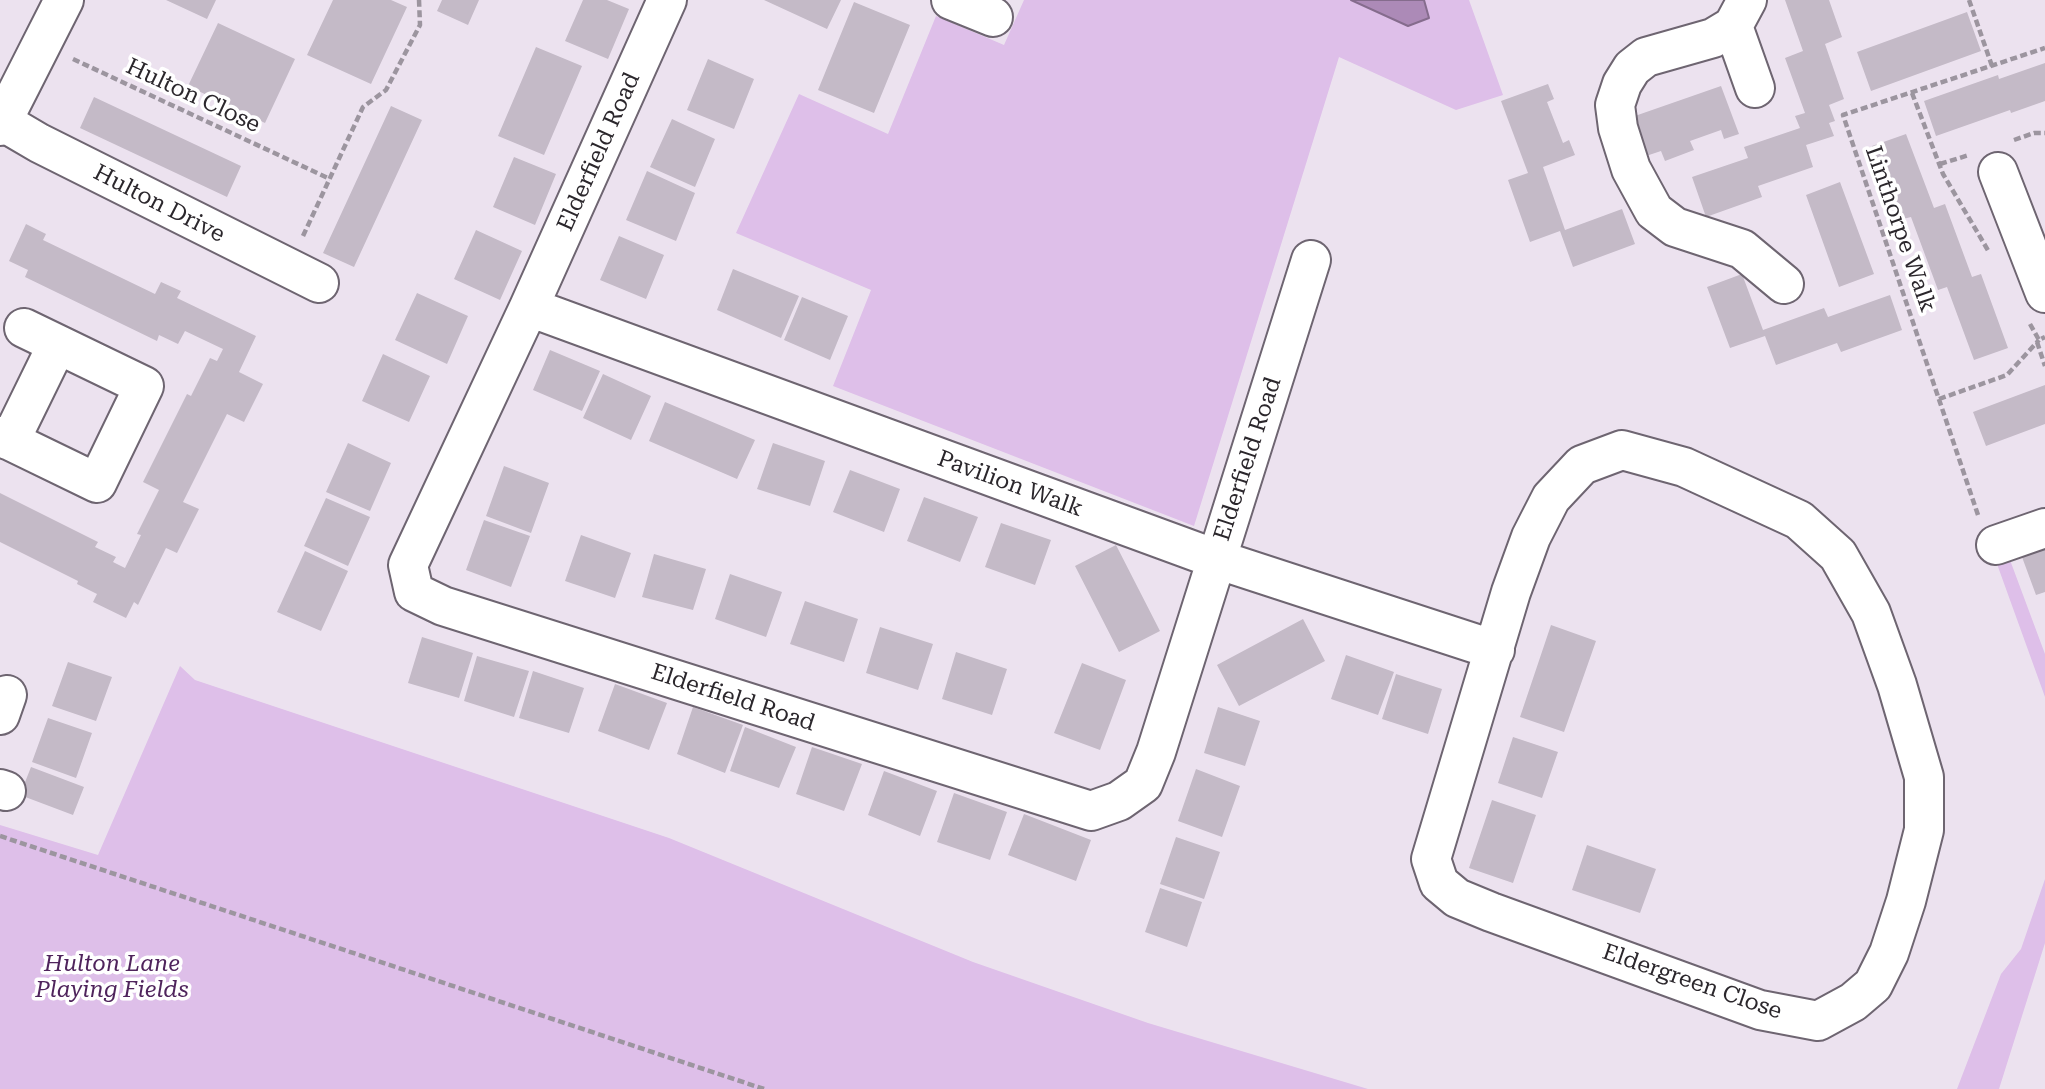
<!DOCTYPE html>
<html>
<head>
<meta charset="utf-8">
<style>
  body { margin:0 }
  canvas { display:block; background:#ece2ef }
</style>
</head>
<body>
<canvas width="2045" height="1089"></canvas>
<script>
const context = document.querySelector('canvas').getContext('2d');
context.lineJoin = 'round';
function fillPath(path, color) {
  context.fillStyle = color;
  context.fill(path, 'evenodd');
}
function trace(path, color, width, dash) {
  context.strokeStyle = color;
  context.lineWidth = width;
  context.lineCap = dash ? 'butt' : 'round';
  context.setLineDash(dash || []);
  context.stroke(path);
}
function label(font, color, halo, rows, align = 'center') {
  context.font = font + ' "Roboto Serif",serif';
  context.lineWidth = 7;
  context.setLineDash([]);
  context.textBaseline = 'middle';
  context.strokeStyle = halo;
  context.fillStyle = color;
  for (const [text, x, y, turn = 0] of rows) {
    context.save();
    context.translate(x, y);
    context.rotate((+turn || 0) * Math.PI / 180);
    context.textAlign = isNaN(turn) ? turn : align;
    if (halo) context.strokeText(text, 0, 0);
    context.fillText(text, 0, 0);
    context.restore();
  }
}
fillPath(new Path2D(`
  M1024,0H1351L1408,26L1428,18L1424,0H1469L1503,95L1456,110L1339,57L1194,526L833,386L871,290L736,233L799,94L888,134L936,16L1004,45Z
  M2010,560L2045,654V697L1997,564Z
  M180,666L195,680L669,838L973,962L1148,1023L1368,1089H0V825L98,855Z
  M2045,879V943L1999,1089H1957L2001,974L2021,949Z`), '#debfe9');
const water = new Path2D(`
  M1351,0H1424L1429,18L1408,26Z`);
fillPath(water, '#ac8ab7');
trace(water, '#856c8d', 2);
fillPath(new Path2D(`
  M166,0H216L207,19Z
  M333,0H391L407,7L371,84L307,55Z
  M442,0H479L468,25L437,11Z
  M583,0H607L629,9L608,59L565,41Z
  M764,0H841L827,29Z
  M1785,0H1829L1842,37L1825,44L1844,99L1829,105L1835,121L1829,123L1834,136L1806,145L1813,167L1758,186L1762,197L1706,217L1692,177L1748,158L1744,147L1800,128L1795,116L1805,113L1785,58L1803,51Z
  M854,2L910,25L874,113L818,90Z
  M1967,12L1981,51L1871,91L1857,52Z
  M218,23L295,59L265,123L188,86Z
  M536,47L582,66L544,155L498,136Z
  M708,59L754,79L734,129L687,110Z
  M2045,63V101L2011,113L2010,110L1936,136L1924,101L1998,75L1999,79Z
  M1548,84L1554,99L1547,102L1563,143L1569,140L1575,155L1543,167L1565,230L1622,209L1635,244L1573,267L1560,231L1530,242L1508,180L1528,173L1501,101Z
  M1721,86L1739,134L1724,139L1721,130L1690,141L1694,150L1665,161L1661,151L1646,156L1632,117Z
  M94,97L241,166L227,197L80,128Z
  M391,106L422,120L354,267L323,253Z
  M672,119L715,139L695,187L650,167Z
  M1906,134L1934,208L1945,204L1972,277L1981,274L2008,348L1974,360L1947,287L1938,290L1911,217L1899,220L1872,146Z
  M514,157L556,174L535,225L493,207Z
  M647,171L695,193L676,241L626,220Z
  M1840,182L1874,274L1839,287L1806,195Z
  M26,224L46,234L43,240L155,294L161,282L181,291L177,298L256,336L239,372L263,384L244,422L227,414L183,502L199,509L177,553L166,548L138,605L134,602L126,618L93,602L97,594L77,584L78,581L0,542V493L98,542L95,547L116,557L113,562L125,568L141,535L137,534L159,490L143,482L187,394L191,396L210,358L217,361L223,349L185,331L178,344L159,335L157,341L25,277L28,270L9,261Z
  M476,230L522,251L500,300L454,279Z
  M619,236L664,255L646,299L600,280Z
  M733,269L799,296L781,338L717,310Z
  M1742,274L1763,330L1824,308L1828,317L1890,295L1902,330L1841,352L1837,343L1776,365L1765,336L1730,348L1707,287Z
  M417,293L468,316L447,364L395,340Z
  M802,297L848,316L830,360L784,340Z
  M550,350L600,371L582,411L533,390Z
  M383,354L430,376L409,422L362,401Z
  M603,374L651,396L631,440L583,418Z
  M2045,385V424L1986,446L1973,412Z
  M665,402L755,440L737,479L649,441Z
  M348,443L391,463L370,511L326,492Z
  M773,443L825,461L810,506L757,489Z
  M504,466L549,483L531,533L486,516Z
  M850,470L900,489L884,532L833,512Z
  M924,497L978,517L960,562L907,541Z
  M326,498L370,517L348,566L304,546Z
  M484,520L530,536L511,587L466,570Z
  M1001,523L1051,540L1035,585L985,567Z
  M581,535L631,553L615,598L565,581Z
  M1116,545L1160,631L1119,652L1075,566Z
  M2045,549V592L2036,595L2022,557Z
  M305,551L348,571L321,631L277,612Z
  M654,554L706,569L693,610L642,597Z
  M730,574L782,592L766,637L715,619Z
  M805,601L858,619L844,662L790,644Z
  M1303,619L1325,661L1239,706L1217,665Z
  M1551,625L1596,641L1564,732L1520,717Z
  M880,627L933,644L918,690L866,673Z
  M422,637L473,653L459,698L408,683Z
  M956,652L1007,669L992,715L942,699Z
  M1346,655L1394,672L1378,715L1331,699Z
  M477,656L529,671L514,717L464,701Z
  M68,662L112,677L96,721L52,706Z
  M1082,663L1126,680L1100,750L1054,733Z
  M533,671L584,688L569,733L519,718Z
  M1396,674L1442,689L1428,734L1382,719Z
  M615,684L667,703L649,750L598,731Z
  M693,707L743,725L725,773L677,754Z
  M1218,707L1260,721L1245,766L1204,753Z
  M48,718L92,733L76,778L32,762Z
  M745,727L796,747L779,788L730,771Z
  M1513,737L1558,752L1542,798L1498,783Z
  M812,747L862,764L844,811L796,794Z
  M31,767L84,787L73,815L20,795Z
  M1196,769L1240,786L1222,837L1178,821Z
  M884,771L937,791L920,836L868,815Z
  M954,793L1007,812L990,860L937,842Z
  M1492,800L1536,815L1513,883L1469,868Z
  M1024,814L1091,840L1076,881L1008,855Z
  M1176,837L1220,852L1204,899L1160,884Z
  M1587,845L1656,869L1640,913L1572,890Z
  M1160,888L1202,902L1187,947L1145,932Z`), '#c4bac7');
const street = new Path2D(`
  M667,0L529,307L408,565L414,592L443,606L1091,811L1119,801L1143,784L1156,752L1311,260
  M951,0L993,17
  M1747,0L1733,26L1713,38L1646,57L1632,68L1622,84L1615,105L1618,128L1631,169L1654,211L1675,227L1742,249L1784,284
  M1733,26L1755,88
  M0,120L39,143L319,283
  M1998,172L2045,293
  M529,307L1216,559L1495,650
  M0,436L97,483L144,386L24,328
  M10,441L57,345
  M1622,450L1684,467L1799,520L1838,555L1871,613L1897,685L1924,777V830L1906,901L1889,953L1873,985L1853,1002L1818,1021L1760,1010L1491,912L1457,898L1439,883L1431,859L1511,592L1531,537L1551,498L1582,465Z
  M1996,545L2045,528
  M0,715L7,695
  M0,789L6,791`);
const primary = new Path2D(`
  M0,126L64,0`);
trace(street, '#6e6571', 42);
trace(primary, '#6e6571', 42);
trace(new Path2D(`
  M1969,0L1992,66
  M73,59L330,179
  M1912,93L1943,174L1989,252
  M2014,140L2034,133H2045
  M1940,164L1969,155
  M303,236L363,107L386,90L420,25L419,0
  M2030,324L2039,340L2045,337
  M2037,342L2045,366
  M1939,399L2007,375L2039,340
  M1978,515L1843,115L2045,48
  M0,836L764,1089`), '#9c959f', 4.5, [7, 3.5]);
trace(street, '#fff', 38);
trace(primary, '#fff', 38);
label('23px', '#2b272c', '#fff', [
  ["Hulton Close",193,96,25],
  ["Elderfield Road",599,152,-66],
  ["Hulton Drive",159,204,27],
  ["Linthorpe Walk",1900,229,71],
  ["Elderfield Road",1248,459,-72],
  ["Pavilion Walk",1010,484,20],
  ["Elderfield Road",733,698,18],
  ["Eldergreen Close",1692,982,19]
]);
label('italic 23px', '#4f245c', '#fff', [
  ["Hulton Lane",112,964],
  ["Playing Fields",112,990]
]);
</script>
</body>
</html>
